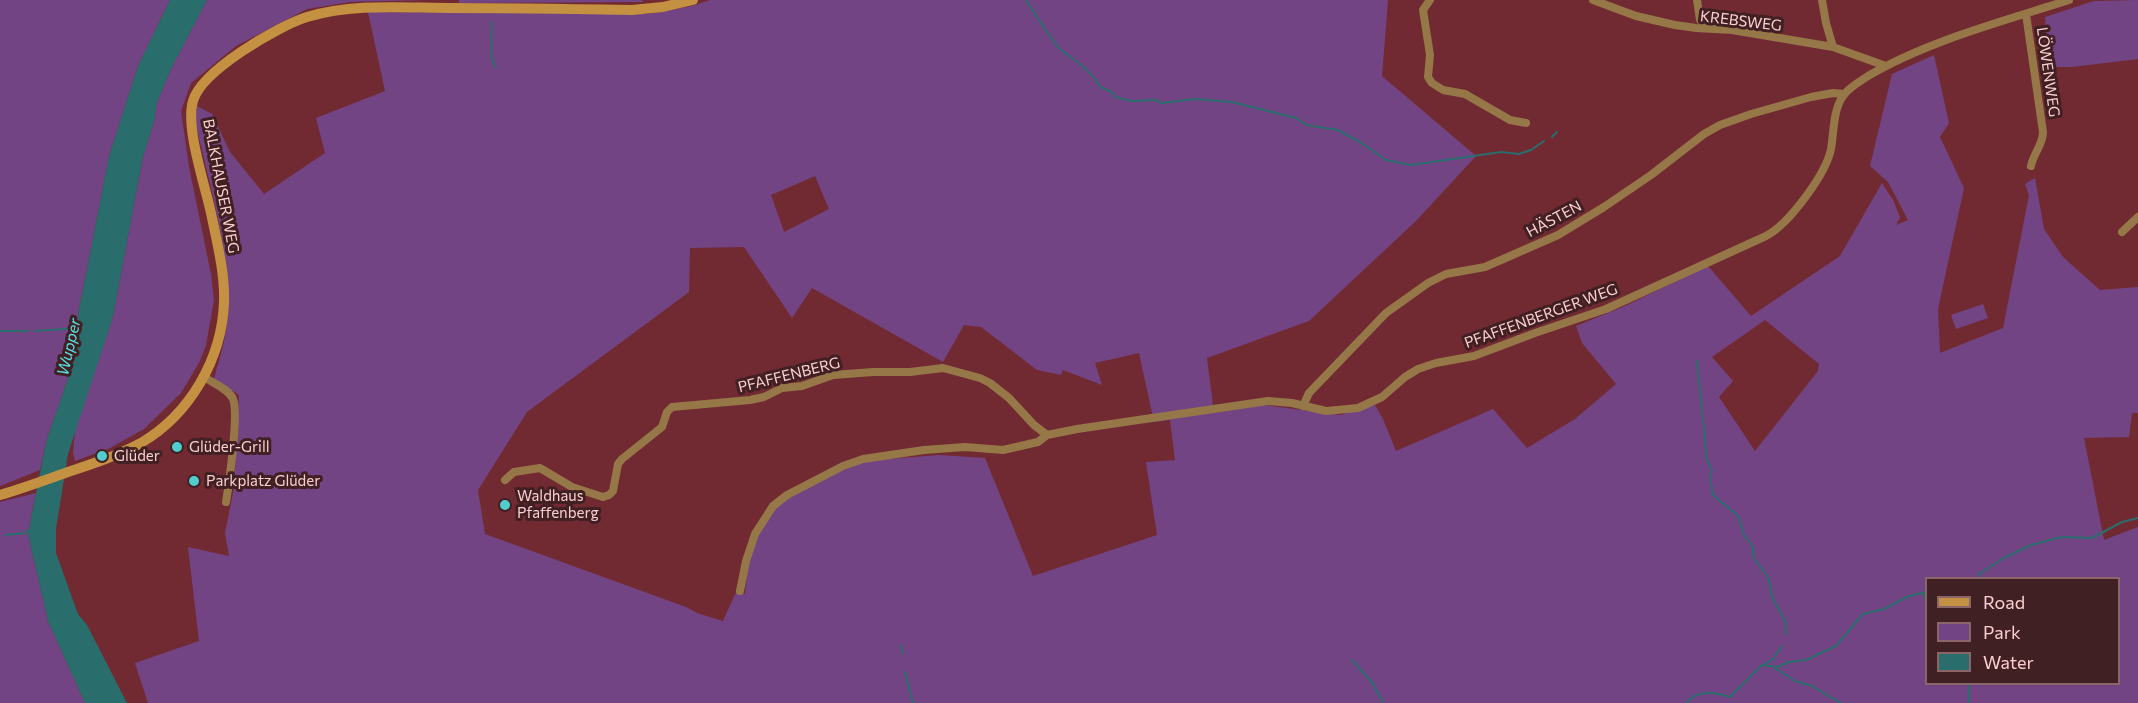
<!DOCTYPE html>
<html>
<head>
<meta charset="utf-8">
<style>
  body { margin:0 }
  #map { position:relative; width:2138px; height:703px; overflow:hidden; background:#712a32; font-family:Commissioner,sans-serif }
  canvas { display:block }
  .legend { position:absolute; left:1925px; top:577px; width:195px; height:108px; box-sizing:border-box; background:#412023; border:2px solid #8b6668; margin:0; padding:8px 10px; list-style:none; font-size:18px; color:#fbcfd0 }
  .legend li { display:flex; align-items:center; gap:12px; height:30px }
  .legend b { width:30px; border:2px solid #8b6668 }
</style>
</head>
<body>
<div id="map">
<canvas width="2138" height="703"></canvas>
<ul class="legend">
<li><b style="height:8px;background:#c39141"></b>Road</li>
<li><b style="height:16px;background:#734484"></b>Park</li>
<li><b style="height:16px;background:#2a6d6d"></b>Water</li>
</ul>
</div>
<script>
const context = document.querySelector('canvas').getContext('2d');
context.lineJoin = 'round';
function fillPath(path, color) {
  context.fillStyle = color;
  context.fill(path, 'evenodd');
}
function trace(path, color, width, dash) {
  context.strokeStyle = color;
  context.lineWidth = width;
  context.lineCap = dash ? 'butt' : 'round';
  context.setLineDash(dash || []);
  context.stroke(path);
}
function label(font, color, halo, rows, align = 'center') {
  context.font = font + ' Commissioner,sans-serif';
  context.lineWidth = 6;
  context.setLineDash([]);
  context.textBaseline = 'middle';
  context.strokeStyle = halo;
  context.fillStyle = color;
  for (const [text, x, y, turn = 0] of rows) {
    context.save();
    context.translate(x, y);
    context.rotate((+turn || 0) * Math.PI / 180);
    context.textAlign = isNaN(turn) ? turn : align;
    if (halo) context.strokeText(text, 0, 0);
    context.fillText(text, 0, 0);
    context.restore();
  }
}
fillPath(new Path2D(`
  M0,0H170L138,66L109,156L78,315L77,352L46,442L40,470L0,486Z
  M207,0H427L350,2L307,9L236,46L191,83L181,111L189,167L211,274L214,300L206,345L200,361L181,393L144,429L110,448L75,461L73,453L75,430L113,317L142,161L155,118L156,105L171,69Z
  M459,0H641L644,2L459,3Z
  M710,0H1388L1382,76L1476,156L1416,221L1309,321L1207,358L1214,413L1264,405L1340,415L1375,405L1383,419L1396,451L1493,409L1527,448L1575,419L1616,384L1582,343L1576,326L1625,306L1708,266L1751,316L1840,256L1882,183L1893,200L1900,217L1896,225L1908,220L1888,182L1870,166L1892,74L1934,55L1949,123L1940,137L1964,188L1938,309L1940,353L2003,328L2029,195L2025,184L2035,178L2044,229L2063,257L2100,290L2138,287V413H2132L2129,437L2084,438L2104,540L2138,527V703H148L135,663L199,641L188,547L229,556L225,533L234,488L239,395L214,379C218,363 224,346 226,330C235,264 209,185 195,120L197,106L212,114L230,152L264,194L325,153L316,118L385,91L368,12L648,14L692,6ZM815,176L829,209L784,232L771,195ZM744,247L792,318L812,288L943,362L964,325L981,327L1037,370L1061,375L1063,370L1102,385L1095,363L1139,353L1154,422L1170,420L1175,460L1146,462L1157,535L1033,576L985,458L939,455L863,461L806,487L776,506L758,533L748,562L745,594L737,590L723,621L697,613L686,607L485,534L478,490L527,412L689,292L690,248ZM1765,320L1819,364L1818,371L1755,451L1719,397L1733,381L1712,357ZM1926,578H2118V684H1926Z
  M2138,0V59L2072,67H2048L2045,17L2094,1Z
  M1983,304L1988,318L1956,329L1951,315Z
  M36,493L28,534L48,621L85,703H0V502Z`), '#734484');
fillPath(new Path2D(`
  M170,0H207L171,69L156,105L155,118L142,161L113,317L68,454L56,529V553L78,614L87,625L127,703H85L48,621L28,534L46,442L77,352L78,315L109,156L138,66Z`), '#2a6d6d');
trace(new Path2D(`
  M1026,0C1031,8 1056,47 1062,51C1076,61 1092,71 1100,87L1112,92L1115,97L1131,101L1156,100L1162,103L1195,99L1232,102L1296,118L1306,125L1338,130L1360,142L1386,160L1411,165L1501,152L1519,154L1531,150L1544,141
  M492,22L491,57L496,68
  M1552,137L1557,132
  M0,331H28
  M35,331L80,328
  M1697,361L1707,460L1712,470L1710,479L1713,495L1738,516L1744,535L1753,547L1754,558L1769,579L1772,597L1786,622V634
  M6,535L25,533L31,528
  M1979,578V574L2004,558L2031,545L2062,537L2092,538L2122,522L2138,518
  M1923,593L1926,601
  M901,645L903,654
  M1352,660L1372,682L1383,703
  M1763,665L1772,660L1782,646
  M1775,668L1795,681L1812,686L1841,703
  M905,672L913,703
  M1686,703C1697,689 1715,692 1730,697L1762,665L1777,667L1789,662L1806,660L1836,646L1863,614L1884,609L1909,596L1926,592
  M1969,703V684`), '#2a6d6d', 2);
trace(new Path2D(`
  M1430,0L1423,10L1430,55L1428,77L1432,83L1443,90L1465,94L1510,120L1526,123
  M1593,0L1636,16L1675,25L1696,28L1732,30L1833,47L1886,66
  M1697,0L1700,20L1709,28
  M1822,0L1826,23L1833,47
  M2026,14L2043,132C2043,145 2033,154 2031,166
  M2122,232L2138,217
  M204,377C213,383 229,389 233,399C239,413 229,484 226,502
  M1303,406L1309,393L1386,313L1428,283L1446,274L1485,267L1558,235L1604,207L1651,175L1704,134L1720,125L1751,114L1811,97L1833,93L1844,94
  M505,480L514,472L540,468L572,487L603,497L609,495L613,491L618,464L622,459L662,427L667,412L672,407L750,400L764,397L782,388L802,386L833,375L873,372H910L943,368L980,378L990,383L1009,398L1034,425L1047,435
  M740,591L746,561L755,534L773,506L787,495L843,466L863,459L924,450L965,447L1003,450L1038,442L1047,435L1077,429L1268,401L1292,403L1326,411L1358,408L1382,397L1405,377L1418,369L1436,363L1474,356L1535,333L1606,309L1766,236C1789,224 1826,174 1831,149C1834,132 1833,110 1843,96C1849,87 1859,82 1868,76C1927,41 2004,21 2069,0`), '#967748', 8);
trace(new Path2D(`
  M0,495C24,488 48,479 71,471C95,463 119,455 141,443C190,414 222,359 224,302C225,273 217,242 211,213C205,185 185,127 193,101C201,71 278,26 307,17C354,3 404,8 452,8C512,8 572,9 632,10L663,7L693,0`), '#c39141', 10);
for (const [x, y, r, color] of [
  [177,447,6,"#52cdce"],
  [102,456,6,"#52cdce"],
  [194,481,6,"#52cdce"],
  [505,505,6,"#52cdce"]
]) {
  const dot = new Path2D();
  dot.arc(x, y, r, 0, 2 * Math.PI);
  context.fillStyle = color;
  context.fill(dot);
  trace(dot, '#412023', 2);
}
label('15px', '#fbcfd0', '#412023', [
  ["KREBSWEG",1741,21,7],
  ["LÖWENWEG",2048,72,82],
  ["BALKHAUSER WEG",221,186,79],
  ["HÄSTEN",1554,219,-28],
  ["PFAFFENBERGER WEG",1541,316,-20],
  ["PFAFFENBERG",789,375,-14]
]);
label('15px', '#fbcfd0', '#412023', [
  ["Glüder-Grill",189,447],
  ["Glüder",114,456],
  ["Parkplatz Glüder",206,481],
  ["Waldhaus",517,496],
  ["Pfaffenberg",517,513]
], 'left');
label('italic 16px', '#55e0e2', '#412023', [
  ["Wupper",69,347,-77]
]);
</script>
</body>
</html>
